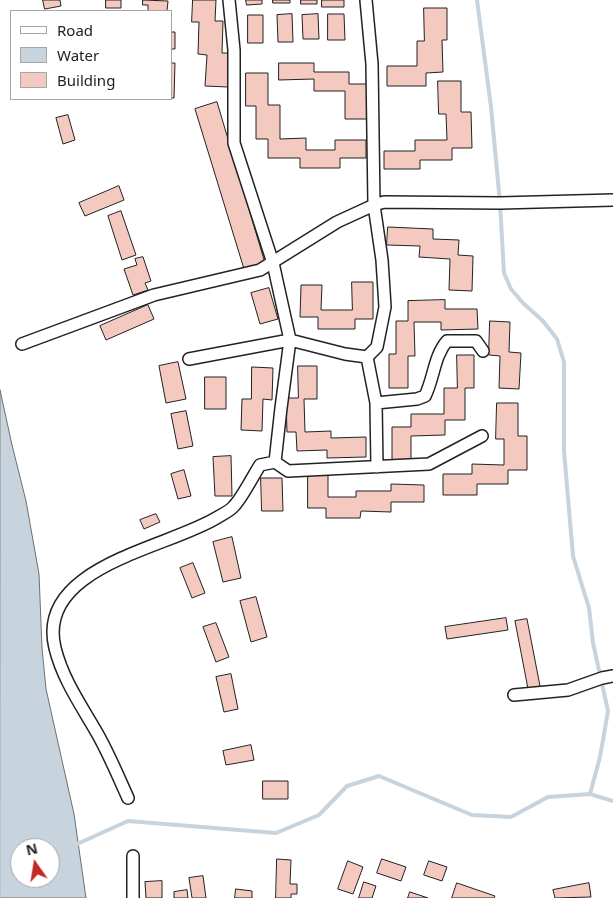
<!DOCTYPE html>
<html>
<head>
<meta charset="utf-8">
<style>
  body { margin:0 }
  #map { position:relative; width:613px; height:898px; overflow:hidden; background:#fff; font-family:"Noto Sans",sans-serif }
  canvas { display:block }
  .legend { position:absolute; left:10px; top:10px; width:162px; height:90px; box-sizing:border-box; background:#fff; border:1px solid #a7a7a7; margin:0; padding:6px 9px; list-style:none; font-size:15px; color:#222 }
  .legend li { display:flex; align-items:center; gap:10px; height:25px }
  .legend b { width:25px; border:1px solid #a7a7a7 }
  .north { position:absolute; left:10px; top:838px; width:50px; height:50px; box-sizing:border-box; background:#fff; border:1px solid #a7a7a7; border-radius:50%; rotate:347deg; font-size:14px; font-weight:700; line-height:20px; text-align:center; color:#222 }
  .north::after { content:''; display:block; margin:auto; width:18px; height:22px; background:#c62828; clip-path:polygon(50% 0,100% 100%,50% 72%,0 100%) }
</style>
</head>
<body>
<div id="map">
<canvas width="613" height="898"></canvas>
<ul class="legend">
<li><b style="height:6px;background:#fff"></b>Road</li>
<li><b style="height:14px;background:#c7d3dd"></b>Water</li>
<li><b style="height:14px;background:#f3c9c0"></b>Building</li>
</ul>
<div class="north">N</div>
</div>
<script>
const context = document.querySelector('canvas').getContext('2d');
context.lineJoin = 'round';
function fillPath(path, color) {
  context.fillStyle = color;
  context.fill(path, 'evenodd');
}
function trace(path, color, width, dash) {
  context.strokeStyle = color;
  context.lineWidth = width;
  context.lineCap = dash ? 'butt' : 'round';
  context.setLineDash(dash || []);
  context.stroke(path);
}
const water = new Path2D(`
  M0,390L12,445L26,501L39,574L42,648L46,689L74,814L86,898H0ZM20,848H50V878H20Z`);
fillPath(water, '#c7d3dd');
trace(water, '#6f6f6f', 1);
trace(new Path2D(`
  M477,0L491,107L500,203L504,273L511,289L523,303L543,321L557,339L564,362V451L573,556L589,608L593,643L608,711L600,757L590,794
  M75,845L128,821L276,833L319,815L347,786L379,776L472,815L511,817L548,797L590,794L613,801`), '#c7d3dd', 4);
const building = new Path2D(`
  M43,0H60L61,6L45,9Z
  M106,0H121V8H106Z
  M143,0L168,1L167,11H148V5H143Z
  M193,0H216L215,21H223L222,53H229L228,87L205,86L207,55L198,54L199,22H192Z
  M246,0H262V4L247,5Z
  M273,0H290V3H273Z
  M301,0H317V4H301Z
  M322,0H344V7H322Z
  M424,8H447V40H442L443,72L426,73V86H387V66H417V41H424Z
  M292,14L293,42H278L277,15Z
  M318,14L319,39H303L302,15Z
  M328,14H344L345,40H328Z
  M248,15H263V43H248Z
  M171,32H175V49H171Z
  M171,63H175L174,98H171Z
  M279,63H314V72H349V84H368V119H345V91H314V79L279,80Z
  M246,73H268V105H280V139L306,138V150H335V140H366V158H340V168H300V158H268V139H256V106H246Z
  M438,81H461V112H471L472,148H452V160H420V169H384V151H415V140H447L446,114H439Z
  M217,102L265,263L244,269L195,109Z
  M68,115L75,140L63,144L56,118Z
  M119,186L124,200L85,216L79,203Z
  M121,211L136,255L122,260L108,216Z
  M388,227L433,229V239L459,240L458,255L473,256L472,291L449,290L450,259L419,257L420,246L387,245Z
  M143,257L151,281L145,283L148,290L133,295L124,269L137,265L135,259Z
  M352,282H373V319H355V329H318V317H300L301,285H322L321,310H352Z
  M269,288L278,319L260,324L251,293Z
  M445,300V309H477L478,329L441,330V322H414L415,356H408V388H389V354H396V321H408V301Z
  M148,305L154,319L106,340L100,326Z
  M490,321L510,322L509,352L521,353L519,389L499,388L500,356L489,355Z
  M457,355H474V388H465V420H445V435L411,436V460H392V427H411V414H444V388H457Z
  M178,362L186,399L166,403L159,366Z
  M298,366H317V399H304L305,432L331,431V438L366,437V457L327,458V450L297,451L296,432H287L286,398H298Z
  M252,367L273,368L272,400L263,399L262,431L241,430L242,399H251Z
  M205,377H226V409H205Z
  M497,403H518V436H527V470H508V484H477V495H443V474H472V464L504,465V439H496Z
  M186,411L193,446L178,449L171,414Z
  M231,456L232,496H215L213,457Z
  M184,470L191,496L178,499L171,474Z
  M308,474H328V497H356V491H391V484L424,485V502H391V512L361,511L360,518H326V508H308Z
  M261,478H282L283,511H262Z
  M156,514L160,522L144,529L140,520Z
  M232,537L241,578L223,582L213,542Z
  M193,563L205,593L192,598L180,568Z
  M256,597L267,637L251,642L240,601Z
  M506,618L508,630L447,639L445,627Z
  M527,619L540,686L528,689L515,621Z
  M216,623L229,657L216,662L203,627Z
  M231,674L238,709L224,712L216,677Z
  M251,745L254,760L226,765L223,751Z
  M263,781H288V799H263Z
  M277,859L291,860L290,884H297V894H291V898H276Z
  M382,859L406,867L401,881L377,873Z
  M348,861L363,867L353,894L338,889Z
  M429,861L447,867L442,881L424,875Z
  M203,876L206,898H192L189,878Z
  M162,881V898H146L145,882Z
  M364,882L376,886L372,898H359Z
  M457,883L495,896L494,898H452Z
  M589,883L591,897L555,898L553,890Z
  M236,889L252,891V898H235Z
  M187,890L188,898H174V892Z
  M410,892L428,898H408Z`);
fillPath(building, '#f3c9c0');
trace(building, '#222', 1);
const minor = new Path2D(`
  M22,344L154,295L260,270L337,222L374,205L384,202L500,203L613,200
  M367,357L376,403L377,467
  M189,359L290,340L345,354L367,357L377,347L385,307L382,260L374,205L372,64L366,0
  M376,403L417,399L425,396C434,378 434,356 447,341H476L483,351
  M275,462L288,471L429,464L482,436
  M514,695L568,690L602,678L613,676
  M128,798C118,776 109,754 97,733C81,705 63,680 55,648C35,566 169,548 218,517C223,514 230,511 234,506C242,498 253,476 260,465L275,462L281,408L290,340L273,263L234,143V50L229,0
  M133,856V898`);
trace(minor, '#222', 14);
trace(minor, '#fff', 11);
</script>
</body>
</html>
